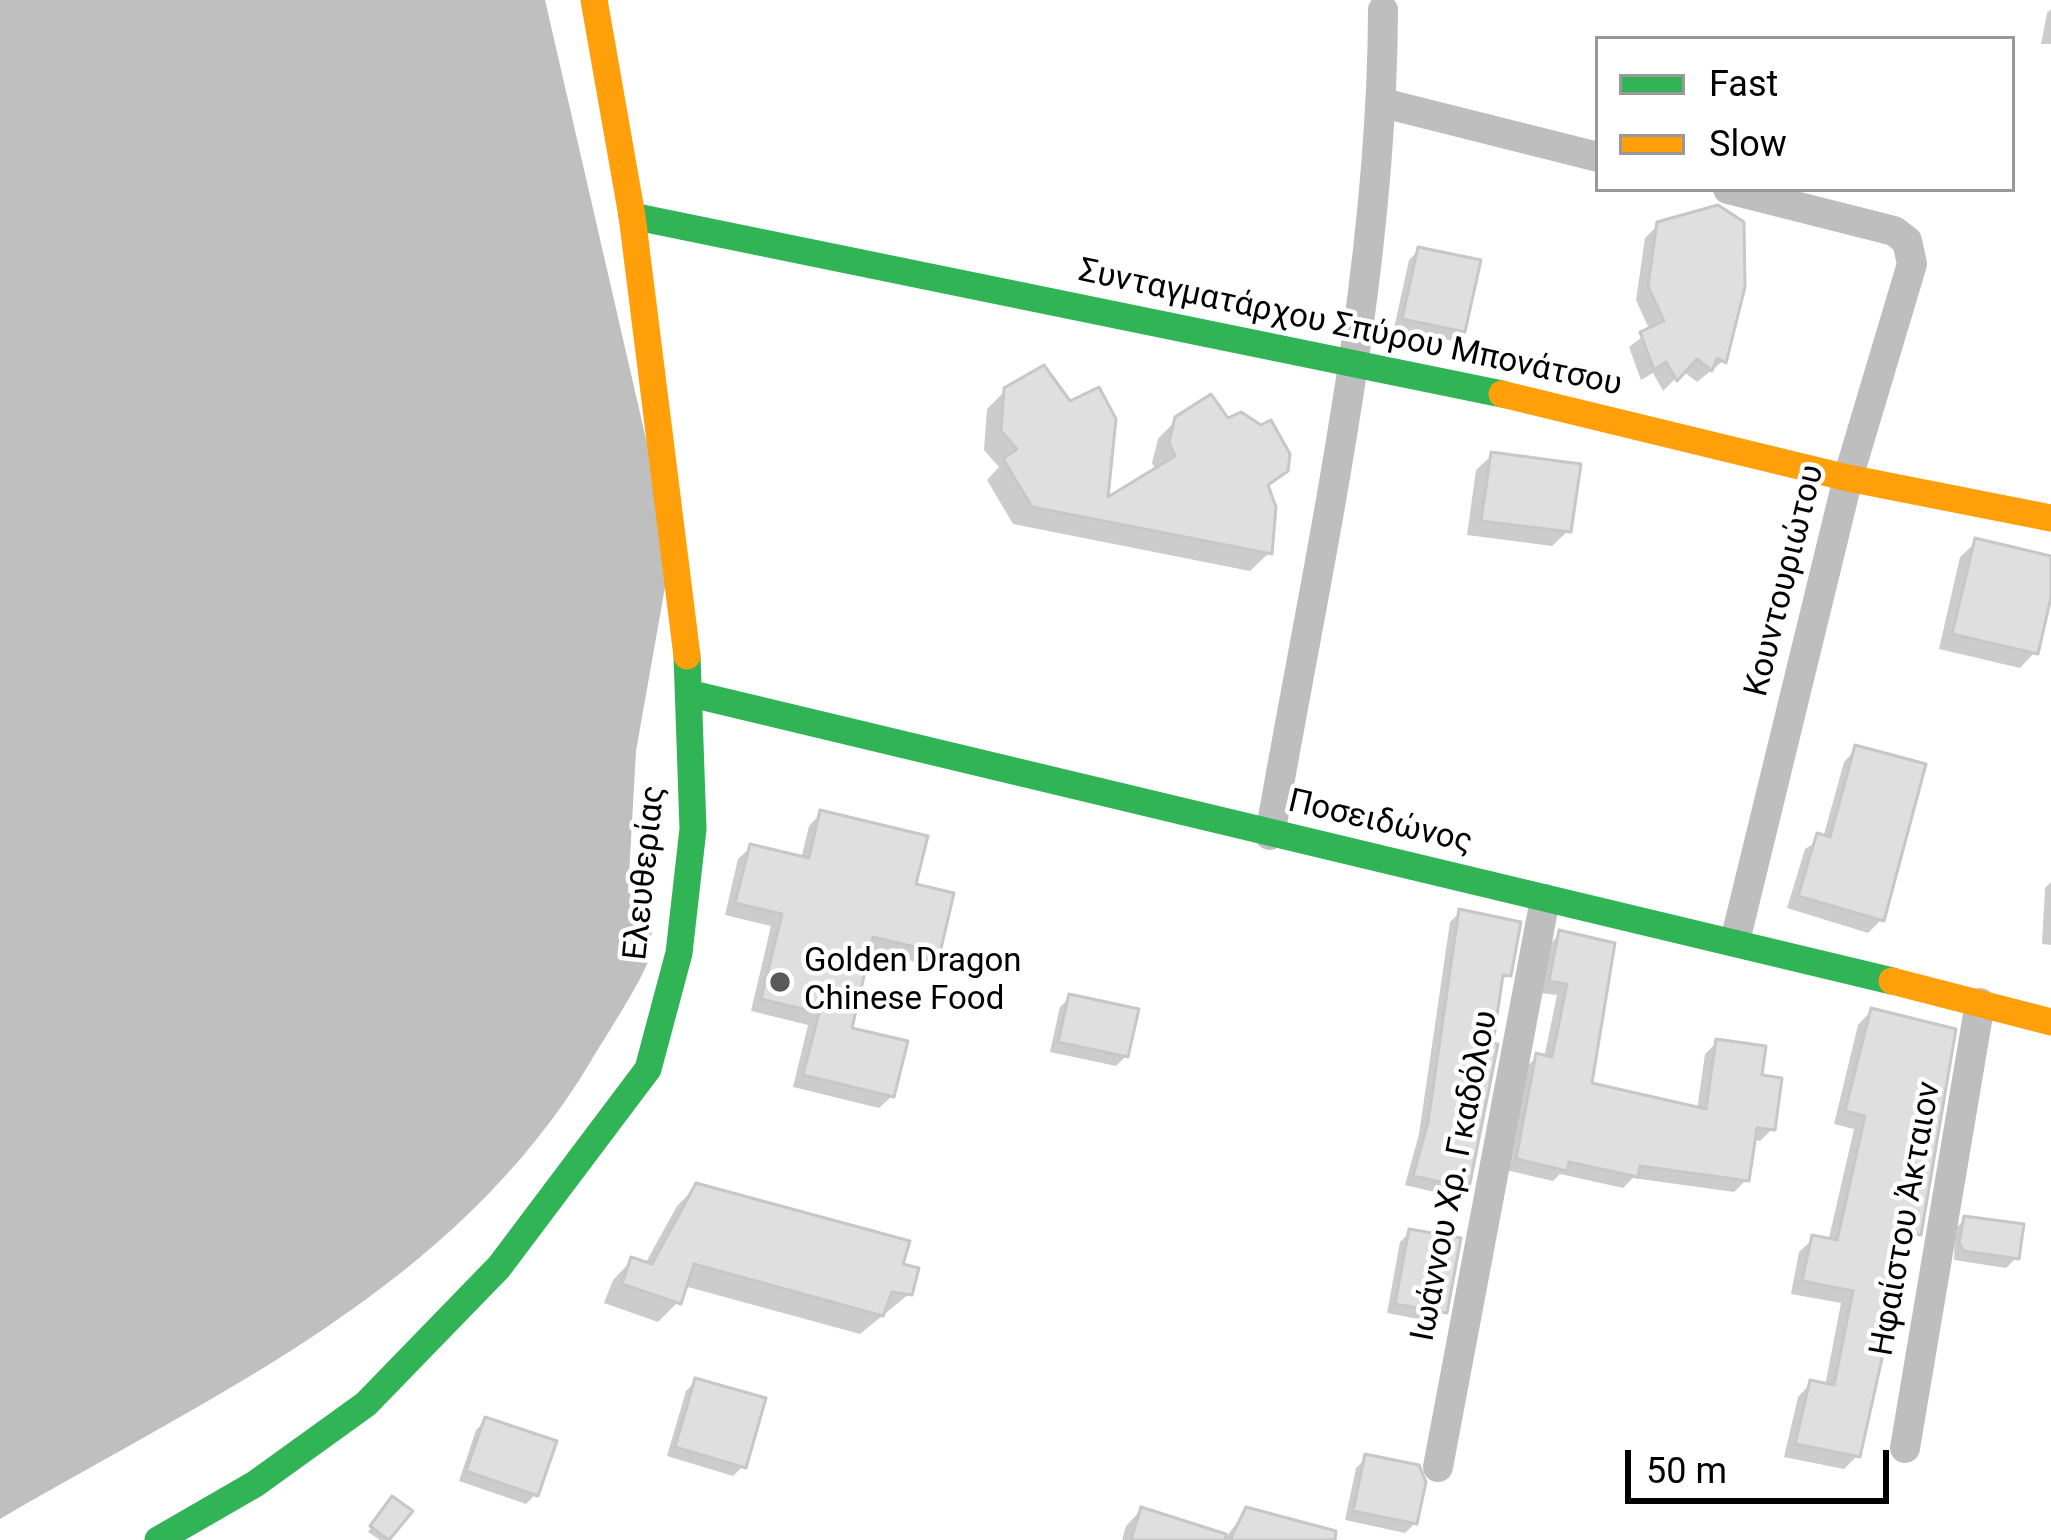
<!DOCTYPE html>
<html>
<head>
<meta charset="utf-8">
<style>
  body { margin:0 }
  #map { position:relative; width:2051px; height:1540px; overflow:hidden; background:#fff; font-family:Roboto,sans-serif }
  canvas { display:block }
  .legend { position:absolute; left:1595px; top:36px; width:420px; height:156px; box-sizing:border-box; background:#fff; border:3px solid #999; margin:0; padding:15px 21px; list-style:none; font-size:36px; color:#000 }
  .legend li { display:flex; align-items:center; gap:24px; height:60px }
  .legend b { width:60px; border:3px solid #999 }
  .scale { position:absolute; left:1625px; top:1450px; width:264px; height:54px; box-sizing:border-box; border:6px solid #000; border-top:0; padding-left:15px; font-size:36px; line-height:42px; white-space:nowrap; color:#000; -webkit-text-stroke:9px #fff; paint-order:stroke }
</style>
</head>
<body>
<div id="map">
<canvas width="2051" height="1540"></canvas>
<ul class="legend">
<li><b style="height:15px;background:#30b455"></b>Fast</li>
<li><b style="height:15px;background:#ff9f0a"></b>Slow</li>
</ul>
<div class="scale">50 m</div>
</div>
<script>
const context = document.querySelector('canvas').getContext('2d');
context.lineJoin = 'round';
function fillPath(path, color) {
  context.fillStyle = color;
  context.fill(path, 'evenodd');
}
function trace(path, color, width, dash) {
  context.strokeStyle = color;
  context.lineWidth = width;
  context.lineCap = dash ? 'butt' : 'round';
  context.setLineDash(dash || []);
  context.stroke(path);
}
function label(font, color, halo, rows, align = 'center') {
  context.font = font + ' Roboto,sans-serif';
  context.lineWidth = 9;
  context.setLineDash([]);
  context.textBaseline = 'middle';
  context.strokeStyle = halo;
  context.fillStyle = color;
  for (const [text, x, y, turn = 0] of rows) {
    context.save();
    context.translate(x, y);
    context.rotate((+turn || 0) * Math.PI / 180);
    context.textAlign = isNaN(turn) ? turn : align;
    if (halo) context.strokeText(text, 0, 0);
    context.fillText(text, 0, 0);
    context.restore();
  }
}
fillPath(new Path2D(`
  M0,0H545L649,452L667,576L636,751L628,893L653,894C651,915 653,938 649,958C645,976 603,1041 591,1061C455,1288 219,1391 0,1519Z`), '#bfbfbf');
fillPath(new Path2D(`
  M2051,9V44H2041L2047,13Z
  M1658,225L1742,287L1723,361L1697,382L1683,371L1663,391L1653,373L1641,380L1629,347L1650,331L1636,300L1645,238Z
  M1419,250L1463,331L1453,341L1394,328L1409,260Z
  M1006,390L1104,502L1156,471L1152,463L1158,439L1177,419L1227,422L1285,470L1266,489L1269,553L1250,571L1013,524L987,480L999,467L984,450L987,409Z
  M1492,455L1568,531L1552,546L1467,535L1476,470Z
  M1976,542L2051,559V584L2035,652L2020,668L1939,649L1960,557Z
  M1856,749L1881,920L1868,933L1787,908L1805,849L1823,838L1844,762Z
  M821,813L913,886L937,952L924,964L867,950L848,1030L892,1096L879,1108L793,1087L808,1025L751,1011L771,926L725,915L738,859L751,847L801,859L809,826Z
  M2051,882V945L2042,944L2045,888Z
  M1460,912L1508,974L1499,984L1466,1187L1456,1197L1405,1185L1419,1134L1450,922Z
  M1560,934L1589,1085L1697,1110L1705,1054L1717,1042L1758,1078L1772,1129L1760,1141L1752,1139L1746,1180L1734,1192L1633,1178L1623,1188L1560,1174L1553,1181L1506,1170L1525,1068L1537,1057L1544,1058L1557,995L1539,993L1548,946Z
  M1070,997L1126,1056L1116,1066L1050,1052L1060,1007Z
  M1871,1011L1918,1234L1903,1249L1857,1456L1844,1469L1784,1457L1798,1397L1811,1383L1825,1386L1841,1303L1791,1294L1799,1252L1813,1239L1828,1242L1854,1129L1834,1124L1858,1025Z
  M697,1186L899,1266L909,1294L860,1334L684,1286L678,1302L658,1322L604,1303L613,1280L632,1260L645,1264L677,1206Z
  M1965,1219L2016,1258L2006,1268L1954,1260L1955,1229Z
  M1410,1232L1444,1312L1434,1322L1387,1313L1400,1242Z
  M696,1381L743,1466L733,1476L667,1456L686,1391Z
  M486,1420L536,1494L526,1504L459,1481L476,1430Z
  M1366,1458L1415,1523L1405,1533L1345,1520L1356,1468Z
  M388,1504L389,1540H380L368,1532Z
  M1141,1510L1226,1537L1247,1510L1301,1540H1122L1126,1526Z`), '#0003');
const building = new Path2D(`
  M1718,205L1744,222L1745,287L1726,363L1717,358L1712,371L1697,359L1677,381L1666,362L1654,370L1640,332L1664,321L1648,286L1657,222Z
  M1418,247L1481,260L1465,332L1402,319Z
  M1044,365L1070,401L1099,387L1116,419L1108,497L1175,456L1169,443L1175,417L1211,394L1228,418L1241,412L1261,425L1271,420L1290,454L1288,471L1268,485L1276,507L1272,554L1032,507L1003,459L1017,449L1001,431L1004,388Z
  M1491,452L1581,464L1571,532L1481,521Z
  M1975,538L2051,556V597L2038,654L1952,634Z
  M1855,745L1926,764L1884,921L1798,896L1817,833L1830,837Z
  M820,810L928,836L916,884L954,893L940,953L873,937L852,1028L908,1041L894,1097L803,1075L819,1013L761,999L782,914L735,903L750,844L809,858Z
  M1459,909L1521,922L1511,976L1503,975L1493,1043L1498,1044L1469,1188L1413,1176L1428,1122Z
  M1559,930L1615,943L1592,1083L1706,1109L1716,1039L1766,1046L1762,1075L1782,1078L1775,1130L1757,1128L1749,1181L1640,1166L1638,1177L1569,1162L1567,1171L1516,1159L1536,1053L1552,1057L1567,984L1549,981Z
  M1069,994L1139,1009L1128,1057L1058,1042Z
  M1871,1008L1956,1029L1921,1235L1910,1233L1860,1457L1795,1444L1810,1380L1834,1385L1853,1291L1802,1281L1812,1235L1837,1240L1865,1116L1845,1111Z
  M696,1183L910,1241L903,1264L919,1268L912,1295L892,1292L883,1316L694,1264L681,1304L622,1284L631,1257L652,1264Z
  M1964,1216L2024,1224L2019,1259L1964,1251L1959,1243Z
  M1409,1229L1461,1238L1447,1313L1395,1304Z
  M695,1378L766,1398L746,1468L675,1447Z
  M485,1417L557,1441L538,1496L466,1471Z
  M1365,1454L1419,1465L1426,1482L1417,1524L1353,1511Z
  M392,1496L413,1511L389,1540L370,1526Z
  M1141,1507L1226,1534L1225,1540H1131Z
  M1246,1507L1336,1531L1335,1540H1230Z`);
fillPath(building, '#dfdfdf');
trace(building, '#c7c7c7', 3);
trace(new Path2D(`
  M1383,103L1598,157
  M1728,189L1894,231L1907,241L1912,264L1848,478L1735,941
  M1270,835C1317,564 1382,286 1383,10
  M1905,1448L1980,1003
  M1438,1467L1545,899`), '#bebebe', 30);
trace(new Path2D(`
  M632,216L1502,394
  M692,694L1892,981
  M158,1540L255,1484L366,1404L499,1267L648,1069L679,953L693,829L687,656`), '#30b455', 27);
trace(new Path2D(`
  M594,0L632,216L687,656
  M1502,394L1848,478L2051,518
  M1892,981L2051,1022`), '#ff9f0a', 27);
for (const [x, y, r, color] of [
  [780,982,12,"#595959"]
]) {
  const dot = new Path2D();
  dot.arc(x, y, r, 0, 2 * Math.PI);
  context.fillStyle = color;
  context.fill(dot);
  trace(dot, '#fff', 4.5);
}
label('33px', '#000', '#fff', [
  ["Συνταγματάρχου Σπύρου Μπονάτσου",1350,329,12],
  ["Κουντουριώτου",1786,581,-76],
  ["Ποσειδώνος",1380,823,13],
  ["Ελευθερίας",646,873,-84],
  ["Ιωάννου Χρ. Γκαδόλου",1456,1176,-79],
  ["Ηφαίστου Άκταιον",1907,1219,-80]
]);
label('33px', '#000', '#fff', [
  ["Golden Dragon",804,963],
  ["Chinese Food",804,1001]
], 'left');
</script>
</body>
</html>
